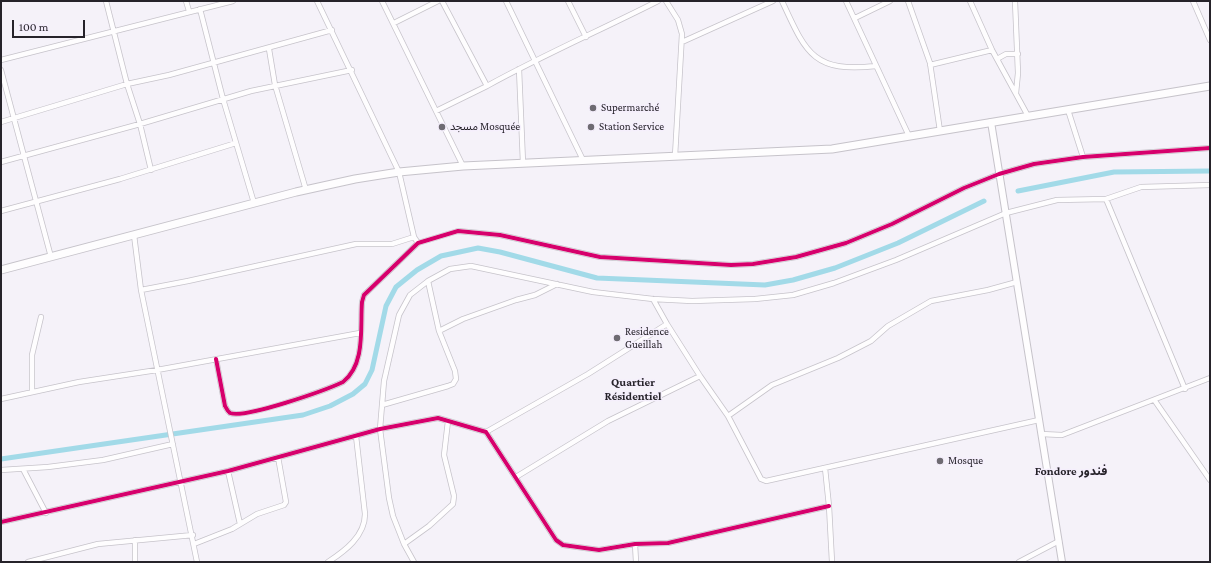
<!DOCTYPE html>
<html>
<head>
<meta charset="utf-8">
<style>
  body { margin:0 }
  #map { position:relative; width:1211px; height:563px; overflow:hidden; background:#f5f2f9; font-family:"Crimson Pro",serif }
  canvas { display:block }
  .frame { position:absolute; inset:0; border:2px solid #26232a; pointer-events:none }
  .scale { position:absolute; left:12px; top:20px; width:73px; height:18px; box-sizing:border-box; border:2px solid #26232a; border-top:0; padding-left:5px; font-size:12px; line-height:14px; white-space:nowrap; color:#26232a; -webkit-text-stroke:3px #f5effc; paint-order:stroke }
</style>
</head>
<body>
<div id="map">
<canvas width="1211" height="563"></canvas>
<div class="frame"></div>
<div class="scale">100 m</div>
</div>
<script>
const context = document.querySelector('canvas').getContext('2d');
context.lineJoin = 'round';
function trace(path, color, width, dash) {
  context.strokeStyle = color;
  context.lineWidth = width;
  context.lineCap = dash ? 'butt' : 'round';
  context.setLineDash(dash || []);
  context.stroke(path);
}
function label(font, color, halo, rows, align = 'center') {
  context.font = font + ' "Crimson Pro","Noto Sans Arabic",serif';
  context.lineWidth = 3;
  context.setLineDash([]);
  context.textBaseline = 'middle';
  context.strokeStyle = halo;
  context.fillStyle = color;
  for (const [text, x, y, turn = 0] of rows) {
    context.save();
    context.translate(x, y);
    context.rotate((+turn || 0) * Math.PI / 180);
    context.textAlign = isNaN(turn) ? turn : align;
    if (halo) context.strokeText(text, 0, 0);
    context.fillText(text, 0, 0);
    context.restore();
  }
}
trace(new Path2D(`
  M1018,191L1114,172L1210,171
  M1,459L303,415L330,406L353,394L365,384L372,370L386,306L396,287L417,270L441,256L478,248L500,252L597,278L765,285L793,280L835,268L898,243L984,201`), '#a2dae8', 5);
const minor = new Path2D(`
  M106,1L127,84L140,124L151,170
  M186,1L189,11
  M317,1L399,172L414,237L418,243
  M382,1L463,166
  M442,1L487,86C543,55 601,30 658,1
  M506,1L583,160
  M568,1L586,37
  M666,1L678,20L682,34L675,156
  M782,1C806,53 813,73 876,66
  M846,1L909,136
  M908,1L930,63L940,131
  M970,1L992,50L1028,116
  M1015,1L1018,73L1016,93
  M1193,1L1210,40
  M200,9L223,99L254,203
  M855,18L890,1
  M394,23L438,1
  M682,42L773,1
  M269,49L275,85L306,190
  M997,59L1006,54H1018
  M1,60L233,1
  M930,65L992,50
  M519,69L523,163
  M1,70L51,257
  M1068,110L1083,157
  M436,111L487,86
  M1,122L127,84L169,75L332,30
  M1,162L140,124L251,91L352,70
  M1106,199L1185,389
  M1,211L120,179L236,143
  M134,235L141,290L197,562
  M141,290L188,281L356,244H392L414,237
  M653,299L667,324L700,376
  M439,331L463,319L516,300L535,295L557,284
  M216,359L225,406C227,409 227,411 230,413C245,419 326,390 343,382C366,364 360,327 362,302L364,295L418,243L458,231L500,235L600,257L731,265L753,264L796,257L846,243L892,224L964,188L999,174L1034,164L1083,157L1210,148
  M32,392V355L41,317
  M1,399L79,382L157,370L360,333
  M1155,401L1210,480
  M382,405L448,386L453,384L456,379L455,371L439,331L428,281
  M728,416L772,385L838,358L871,341L888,326L931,301L988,290L1017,282
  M486,432L588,374L667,324
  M1041,434L1062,435L1210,378
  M825,468L829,506L832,562
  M23,469L46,513
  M1,470L48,467L103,460L173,444
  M228,471L240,524
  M516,477L608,421L700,376L728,416L761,479L766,481L1039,420
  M1,522L228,471L380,429L438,418L486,432L556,540L563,545L599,550L635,544L668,543L829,506
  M194,544L232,529L257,514L284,505L286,502L278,457
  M404,544L429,526L453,504L454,496L444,455L448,421
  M635,544L636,562
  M28,562L98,544L193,535
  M135,562V540
  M328,562C345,551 365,536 365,514L356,436
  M414,562L404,544L393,516L389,498L380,429L384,381L399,315L410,295L428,281L450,269L471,266L593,292L653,299L692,301L755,299L793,295L834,283L896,260L1006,213L1057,200L1106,199L1141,187L1210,185
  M1019,562L1059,541`);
const major = new Path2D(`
  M991,122L1062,562`);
const highway = new Path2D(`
  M1,270L296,192L355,179L399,172L463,166L832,149L1210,86`);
trace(minor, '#c6c3ca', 6);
trace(major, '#c6c3ca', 8);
trace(highway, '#c6c3ca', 9);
trace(minor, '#fefdfe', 4.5);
trace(major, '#fefdfe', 6);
trace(highway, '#fefdfe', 7);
trace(new Path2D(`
  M216,359L225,406C227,409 227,411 230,413C245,419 326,390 343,382C366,364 360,327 362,302L364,295L418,243L458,231L500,235L600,257L731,265L753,264L796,257L846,243L892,224L964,188L999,174L1034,164L1083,157L1210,148
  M1,522L228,471L380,429L438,418L486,432L556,540L563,545L599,550L635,544L668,543L829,506`), '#d6006c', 4);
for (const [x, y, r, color] of [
  [593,108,4,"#6e6b72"],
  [442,127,4,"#6e6b72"],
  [591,127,4,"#6e6b72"],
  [617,338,4,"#6e6b72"],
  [940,461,4,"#6e6b72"]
]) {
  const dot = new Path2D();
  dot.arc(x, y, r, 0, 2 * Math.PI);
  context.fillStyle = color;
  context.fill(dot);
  trace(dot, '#f5effc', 1.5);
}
label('11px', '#26232a', '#f5effc', [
  ["Supermarché",601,108],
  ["مسجد Mosquée",450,127],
  ["Station Service",599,127],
  ["Residence",625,332],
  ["Gueillah",625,345],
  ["Mosque",948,461]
], 'left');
label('bold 12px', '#26232a', '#f5effc', [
  ["Quartier",633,382],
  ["Résidentiel",633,396],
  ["Fondore فندور",1071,471]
]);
</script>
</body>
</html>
